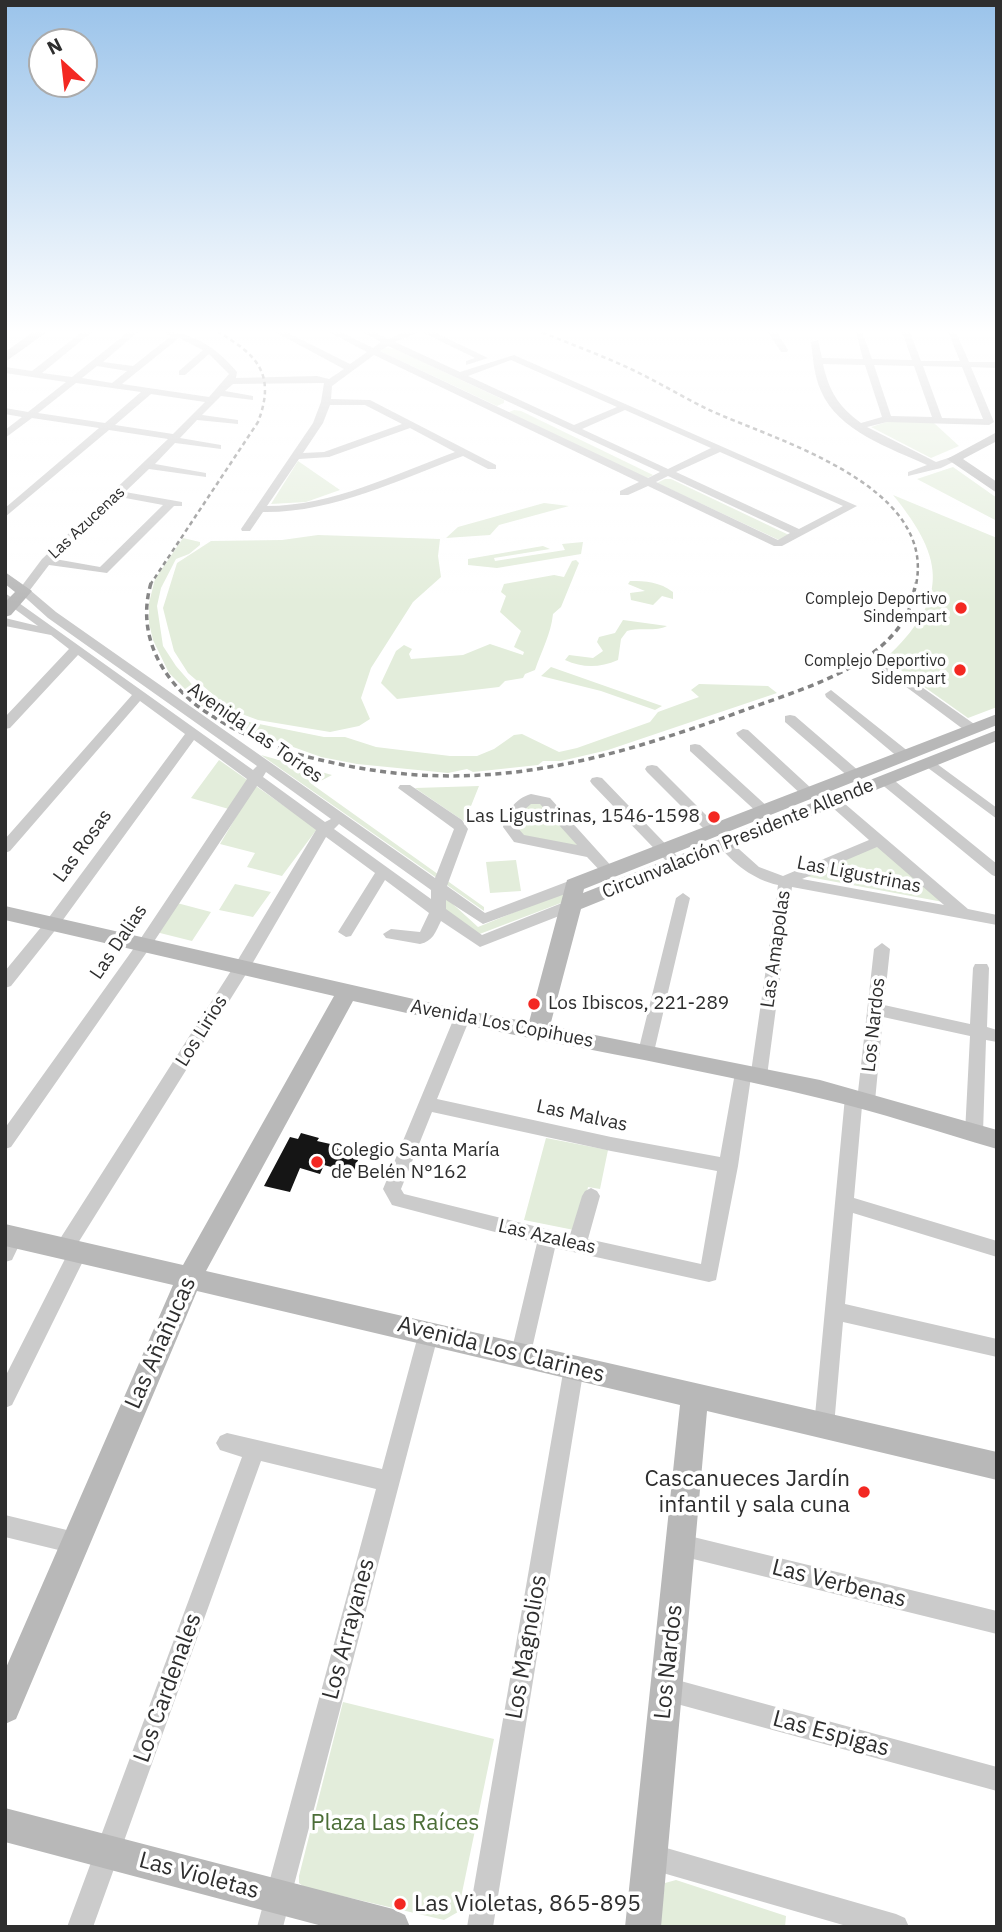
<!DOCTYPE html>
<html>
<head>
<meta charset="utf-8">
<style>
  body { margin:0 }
  #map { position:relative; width:1002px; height:1932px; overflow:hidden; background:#fff; font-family:"IBM Plex Sans",sans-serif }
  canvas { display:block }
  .frame { position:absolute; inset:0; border:7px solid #2e2e2e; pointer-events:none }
  .north { position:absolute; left:28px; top:28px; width:70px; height:70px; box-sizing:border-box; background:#fff; border:2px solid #ababab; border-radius:50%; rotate:333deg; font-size:19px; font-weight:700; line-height:28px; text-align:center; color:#2e2e2e }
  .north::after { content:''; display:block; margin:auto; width:24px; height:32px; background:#f32822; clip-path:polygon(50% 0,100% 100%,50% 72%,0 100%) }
</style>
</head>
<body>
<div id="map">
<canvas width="1002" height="1932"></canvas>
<div class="frame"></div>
<div class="north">N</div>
</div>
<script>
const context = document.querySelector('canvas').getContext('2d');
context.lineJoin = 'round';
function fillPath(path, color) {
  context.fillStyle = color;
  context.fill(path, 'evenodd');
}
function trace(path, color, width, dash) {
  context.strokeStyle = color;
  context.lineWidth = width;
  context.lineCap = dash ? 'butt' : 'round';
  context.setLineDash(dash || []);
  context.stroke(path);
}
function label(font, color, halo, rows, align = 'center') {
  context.font = font + ' "IBM Plex Sans",sans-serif';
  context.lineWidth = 7;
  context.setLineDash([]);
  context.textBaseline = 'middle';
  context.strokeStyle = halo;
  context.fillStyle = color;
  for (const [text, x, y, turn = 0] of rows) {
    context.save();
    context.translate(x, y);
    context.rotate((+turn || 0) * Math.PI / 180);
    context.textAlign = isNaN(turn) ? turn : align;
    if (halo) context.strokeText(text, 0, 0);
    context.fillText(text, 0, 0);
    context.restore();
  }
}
fillPath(new Path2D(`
  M384,348L395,349L504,400V403L497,406L380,351Z
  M514,410L521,411L653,475L646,479L507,413Z
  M890,421L934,423L959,446L931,458L871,427Z
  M298,461L340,490L306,502L271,504Z
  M953,467L997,498V521L917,479Z
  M665,479H671L789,535L779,540L657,483Z
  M893,495L997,538V707L968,718L885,659C948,600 947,561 893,495Z
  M544,503L569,506L499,525L490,535L446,538L458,527Z
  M318,535L440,539L438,556L441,577L413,602L371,668L361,698L370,719L359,726L330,732L258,720L231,710L188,673L174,651L168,628L163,608L177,563L211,541L282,540Z
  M183,538L200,542V545L189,554L176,559L161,588L157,606L163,646L176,666L203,697L219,710L244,721L324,737H345L376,747L450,756H477L494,749L514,735L522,734L559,752L577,748L650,722L658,712L699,697L691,690L699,684L768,686L777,693L608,750L561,761H543L538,765L473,772L467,769L448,773L357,764L321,757L243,729L202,706L169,673L153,640L149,623V603L155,579Z
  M583,542L581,554L497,568L468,565V559L543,546L550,549L494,558L495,561L565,550L562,544Z
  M576,560L579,563L561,607L553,614C551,634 541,652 535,670L525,674L523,678L505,681L499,687L397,699L381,683L396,651L404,645L412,649L409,654L411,659L463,655L490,644L523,655L524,652L514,647L521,631L500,612L506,596L501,592L504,584L554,575L564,577L572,561Z
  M630,581C646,581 660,582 673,592V599L662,596L653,605L631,600L630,593L645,591L628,584Z
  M623,620L667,626C656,632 640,627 627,631L621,639L618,660C599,668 583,668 565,660L569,655L593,658L603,651L597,642L599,637L615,633Z
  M551,667L662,706L655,710L601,691L541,676Z
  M261,755L332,775L313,785L484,907V911Z
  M219,760L317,829L282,876L247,867L255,853L220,844L239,812L191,798Z
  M479,786L467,816L468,824L415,788Z
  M525,803H541L581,848L522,837L516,826Z
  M873,846L881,847L943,902L804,876Z
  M516,860L521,891L490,893L486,862Z
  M235,884L271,892L253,917L219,910Z
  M569,890L566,901L477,935L441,906L444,896L478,927Z
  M177,903L211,912L192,941L156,932Z
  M546,1138L608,1150L600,1189L588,1187L579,1231L524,1220Z
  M343,1702L494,1739L458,1912L444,1920L304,1887L299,1883V1876Z
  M676,1880L786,1916L785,1927H659L665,1883Z`), '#e3eddb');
fillPath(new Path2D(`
  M301,1133L319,1138L317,1141L357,1150L353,1159L358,1160L353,1173L324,1165L320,1174L300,1168L290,1192L264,1186L290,1137L298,1139Z`), '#151515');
fillPath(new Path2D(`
  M82,332H92L42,373L72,377L128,332H138L103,362L133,366L171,336L164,332C194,332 218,349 237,372L236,378L317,376L329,379L344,369L275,332H286L350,364L367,352L329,332H341L373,348L381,342L362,332H374L388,339L406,332H419L395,342L460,372L514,355L857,506L782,546H774L648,486L628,495H620V491L639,482L374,355L332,386L331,399L370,400L496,465V469H488L463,456C398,480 333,513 263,512L250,531H242L241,529L313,423L321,402L324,383L233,384L225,391L253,396V400L221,396L202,415L238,420V424L197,420L180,438L221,445V449L175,443L155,464L206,473V477L149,469L125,492L182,502V506H174L107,573L49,565L30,590L56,612L435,878L454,829L398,788L400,785H410L462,820L468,829L447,886L485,913L569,881L574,880L581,885L579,889L483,924L446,900V909L482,935L567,901L572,900L580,905L577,909L480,947L441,921C435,933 433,941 420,944L386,938L383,934L391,929L420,932L429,913L385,880L351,936L346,937L338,932L375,873L326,837L248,971L78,1243L86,1245L88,1251L12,1405L5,1408V1377L67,1255L58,1254L56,1248L58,1242L236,963L316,830L257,786L149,949L11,1147L5,1149V1128L139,941L247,779L194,740L57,928L11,986L5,988V971L47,920L185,734L140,701L10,851L5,853V839L132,695L78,655L10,728L5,729V717L69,649L51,635L5,626V618L38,626L5,602V593L253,770L257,766L48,618L18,591L42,559L168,439L109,430L5,517V508L99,428L32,418L5,438V430L22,417L5,414V408L28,412L66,382L5,373V367L32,371ZM179,338L203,350L179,371V375H185L209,354L229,374L209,397L122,384ZM388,346L660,472L648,478L380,351ZM511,360L617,407L574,425L468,376ZM97,366L127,371L112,383L82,378ZM76,383L141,392L105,423L38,413ZM151,394L205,402L173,434L115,425ZM330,405H365L402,424L324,452L303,453L323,423ZM625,410L711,448L668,469L582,429ZM410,428L455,452C395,474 332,506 267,506L299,459L329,457ZM720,452L843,506L799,529L676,472ZM668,476L790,533L778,540L656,482ZM120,497L163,505L100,567L55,559ZM266,772L331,819L325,822L263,777ZM339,824L431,890V899L334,829Z
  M422,332H434L488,358L466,365V361L475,358Z
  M768,332H777L788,350L787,352H781Z
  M856,332L863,334L872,359L912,360L902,332H910L921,361H960L948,332H956L969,362H997V368L971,367L994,422L989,425L887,422L867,427L936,462L954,456L959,459L941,468L908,476V472L927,465C890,448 838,431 821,391C814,376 813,358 811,342L818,340L822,358L863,359ZM823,364L865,365L882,417L861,423C838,406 829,391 823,364ZM874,365L914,366L932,417L891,416ZM923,366L962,367L983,419L942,418Z
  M882,659L977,726V732H967L878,666L876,663Z
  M831,690L909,752V758H899L826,697L825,694Z
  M790,715L795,716L860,772L862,775L860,778H850L785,722V716Z
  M743,729L748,730L812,789L814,786H824L968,909L997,915V925L792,887L767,1076L765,1081H753L751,1077L738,1166L716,1280L709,1282L555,1248L531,1353L528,1359L521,1362L514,1359L511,1353L537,1243L392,1205L383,1189L454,1018L456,1014H468L470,1018L437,1099L611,1137L720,1157L735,1073L737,1068L743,1066L751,1072L778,885C754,880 732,863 718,844L725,839L730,841L759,867L783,876L869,840L815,792L813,796H803L738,736L736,733ZM877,847L944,905L802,879ZM432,1112L611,1151L717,1171L701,1264L588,1239L600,1196L597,1191L591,1188L585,1191L582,1196L570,1235L404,1194L401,1189Z
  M695,744L700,745L769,808L771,811L769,814H759L690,751V745Z
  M929,758L997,808V819L924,765L922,762Z
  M652,765L657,766L718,827L720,830L718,833H708L647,772L645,769L647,766Z
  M885,776L890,777L997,864V877L992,875L880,783L878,780L880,777Z
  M597,777L602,778L681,860L683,863L681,866H671L592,784L590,781L592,778Z
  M531,794L550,798L614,869L616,872L614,875H604L587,857L514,842L503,827C508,811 514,799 531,794ZM531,804H540L577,845L524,835L517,827L524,810Z
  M683,893L690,898L654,1052L652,1057H640L638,1052L676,898Z
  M882,943L890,949L884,1005L970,1024L973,968L975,964H987L989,968L987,1027L997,1030V1042L986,1040L983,1133L980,1138L974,1140L968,1138L965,1133L970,1036L883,1017L875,1101L872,1106H862L854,1198L997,1241V1257L853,1213L845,1304L997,1339V1357L843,1322L834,1426L831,1433L824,1436L817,1433L814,1426L845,1097L848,1092H858L874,949Z
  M14,1229L21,1231L23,1237L12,1260L5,1262V1235Z
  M429,1323L436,1326L439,1332L283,1927H257L376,1489L261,1461L93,1927H67L242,1457L220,1450L216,1443L220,1436L227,1433L382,1469L419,1332L422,1326Z
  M574,1358L581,1360L584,1367L493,1927H467L564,1367L567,1360Z
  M5,1515L75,1532L83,1535L86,1543L83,1551L75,1554L5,1537Z
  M681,1534L997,1611V1634L681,1556L673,1553L670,1545L673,1537Z
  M666,1677L997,1767V1791L666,1701L658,1697L654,1689L658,1681Z
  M649,1843L896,1914L905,1918L909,1927H850L649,1869L640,1865L636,1856L640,1847Z`), '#cbcbcb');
fillPath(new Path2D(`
  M33,332H47L5,362V352Z
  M997,432V441L963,459L997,482V493L947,459Z
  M5,572L32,591L11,615L5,617V602L15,592L5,584Z
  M997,714V725L584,889L583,893L997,730V741L581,909L550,1026L820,1080L997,1130V1149C938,1132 879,1112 819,1098C664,1060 508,1037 353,1001L206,1271L997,1452V1480L707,1411L661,1927H625L680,1405L197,1291L16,1719L5,1724V1670L173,1285L5,1246V1224L183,1265L334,996L5,920V906L462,1010L529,1022L567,880Z
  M5,1808L393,1909L405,1915L410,1927H326L5,1842Z`), '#b8b8b8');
trace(new Path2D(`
  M542,332C575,346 609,358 641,374C663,385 685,398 707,409C774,440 937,484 916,585
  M150,585L258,422C276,375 258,355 218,332`), '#838383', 2.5, [4.5, 3.5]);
trace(new Path2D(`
  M151,583C137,631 158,674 195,704C233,733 279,751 325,761C478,797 599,763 742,711C795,691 874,671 905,618C911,608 913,595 916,583`), '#838383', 3.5, [6, 4.5]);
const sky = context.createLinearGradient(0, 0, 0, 603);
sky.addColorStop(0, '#9ac3ea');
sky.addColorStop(0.55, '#fff');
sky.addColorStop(1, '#ffffff00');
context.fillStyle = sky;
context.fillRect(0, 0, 1002, 603);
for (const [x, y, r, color] of [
  [961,608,7,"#f32822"],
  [960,670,7,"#f32822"],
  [714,817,7,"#f32822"],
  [534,1004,7,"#f32822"],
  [317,1162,7,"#f32822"],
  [864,1492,7,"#f32822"],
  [400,1904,7,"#f32822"]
]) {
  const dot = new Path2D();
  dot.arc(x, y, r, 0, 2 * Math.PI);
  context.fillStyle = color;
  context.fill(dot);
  trace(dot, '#fff', 2.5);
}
label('16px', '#2e2e2e', '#fff', [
  ["Las Azucenas",87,523,-43]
]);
label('16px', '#2e2e2e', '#fff', [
  ["Complejo Deportivo",947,599],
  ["Sindempart",947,617],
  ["Complejo Deportivo",946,661],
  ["Sidempart",946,679]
], 'right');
label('19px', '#2e2e2e', '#fff', [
  ["Avenida Las Torres",255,733,35],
  ["Circunvalación Presidente Allende",738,839,-22],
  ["Las Rosas",83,846,-54],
  ["Las Ligustrinas",859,875,11],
  ["Las Dalias",119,942,-56],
  ["Las Amapolas",776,949,-82],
  ["Avenida Los Copihues",502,1024,11],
  ["Los Nardos",874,1025,-84],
  ["Los Lirios",202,1031,-58],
  ["Las Malvas",582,1116,12],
  ["Las Azaleas",547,1237,13]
]);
label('19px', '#2e2e2e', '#fff', [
  ["Las Ligustrinas, 1546-1598",700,817,"right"],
  ["Los Ibiscos, 221-289",548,1004],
  ["Colegio Santa María",331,1151],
  ["de Belén N°162",331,1173]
], 'left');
label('23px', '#2e2e2e', '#fff', [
  ["Las Añañucas",161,1343,-66],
  ["Avenida Los Clarines",501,1350,14],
  ["Las Verbenas",839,1584,14],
  ["Los Arrayanes",349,1629,-75],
  ["Los Magnolios",527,1647,-80],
  ["Los Nardos",669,1662,-84],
  ["Los Cardenales",168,1688,-70],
  ["Las Espigas",831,1734,15],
  ["Las Violetas",199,1876,15]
]);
label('23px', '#2e2e2e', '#fff', [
  ["Cascanueces Jardín",850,1479],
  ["infantil y sala cuna",850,1505],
  ["Las Violetas, 865-895",414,1904,"left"]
], 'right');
label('23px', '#4c6e38', '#fff', [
  ["Plaza Las Raíces",395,1823]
]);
</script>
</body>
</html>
